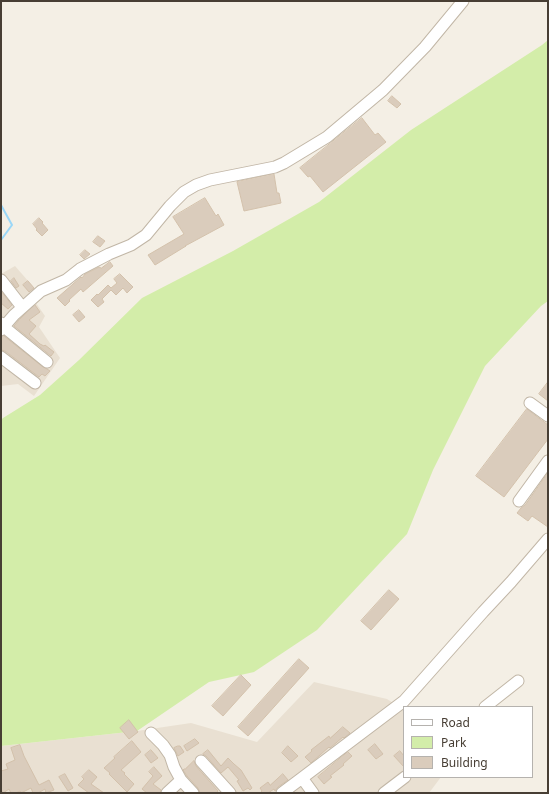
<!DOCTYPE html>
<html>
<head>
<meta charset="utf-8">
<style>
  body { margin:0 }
  #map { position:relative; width:549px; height:794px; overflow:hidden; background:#f4efe5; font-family:"Noto Sans",sans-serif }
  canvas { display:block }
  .frame { position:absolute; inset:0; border:2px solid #473e34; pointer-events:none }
  .legend { position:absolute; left:403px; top:706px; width:130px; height:72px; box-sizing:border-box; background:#fff; border:1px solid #b5b2ae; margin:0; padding:5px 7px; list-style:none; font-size:12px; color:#473e34 }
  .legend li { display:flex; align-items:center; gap:8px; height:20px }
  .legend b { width:20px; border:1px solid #b5b2ae }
</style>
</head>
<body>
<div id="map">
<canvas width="549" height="794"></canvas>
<div class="frame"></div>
<ul class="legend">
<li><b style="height:5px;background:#fff"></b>Road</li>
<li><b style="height:11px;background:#d3eda9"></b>Park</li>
<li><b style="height:11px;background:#daccbc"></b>Building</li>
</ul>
</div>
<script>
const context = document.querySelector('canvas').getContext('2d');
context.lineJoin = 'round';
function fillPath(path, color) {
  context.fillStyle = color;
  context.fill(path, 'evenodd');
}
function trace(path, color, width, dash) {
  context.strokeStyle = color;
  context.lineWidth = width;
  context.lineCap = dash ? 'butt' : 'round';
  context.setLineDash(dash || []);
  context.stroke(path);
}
fillPath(new Path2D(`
  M15,266L43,298L36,303L45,316L39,327L60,358L34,396L18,384L1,386V274Z
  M314,682L387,699L404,710V777H441L429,793H1V746L137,731L191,723L257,742Z`), '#e9e0d2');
fillPath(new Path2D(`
  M548,40V301L541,306L485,366L433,470L407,534L317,630L254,672L209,682L137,731L1,746V420L3,418L40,395L79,360L142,298L233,251L319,202L411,130L542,45Z`), '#d3eda9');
trace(new Path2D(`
  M1,205L12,225L1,240`), '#9ad7f8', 2);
const building = new Path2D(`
  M392,96L401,104L397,108L388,101Z
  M362,118L375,135L378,133L386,142L323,192L310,176L308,177L300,168Z
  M274,174L277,193H279L281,203L244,211L237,182Z
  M205,198L216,216L218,214L224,225L185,246H186L155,265L148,255L184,234L173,217Z
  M39,218L43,222L42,223L48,230L42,236L36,230L37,229L33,224Z
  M98,236L105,241L100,247L93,242Z
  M85,250L90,254L84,259L80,255Z
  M110,262L113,266L83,292L81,289L69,300L70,301L65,306L57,298L81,277L82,278L85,274L99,267L101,268Z
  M120,274L133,287L127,293L123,288L116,295L111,290L102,299L104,302L98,307L91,300L97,294L98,295L108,285L111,288L117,283L114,279Z
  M14,278L19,286L16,288L11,281Z
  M28,281L34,288L29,292L23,285Z
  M1,291L12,305L8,309L1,303Z
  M35,305L40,312L29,320L36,326L29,334L40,344L44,346L45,345L54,352L51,356L14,326L19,320Z
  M79,310L85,317L79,322L73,315Z
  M4,336L43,367L47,369L50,371L45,376L42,374L39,377L5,351L1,350V337Z
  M548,382V401L539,394Z
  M527,409L548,425V439L504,497L476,476Z
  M548,473V527L532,516L528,521L517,513L521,508L525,505Z
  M389,590L399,599L371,630L361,621Z
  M299,659L309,668L248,736L238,727Z
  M241,675L251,685L223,716L212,706Z
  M129,720L138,732L129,739L120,728Z
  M343,727L350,733L344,738L343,737L330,748L329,747L311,763L305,757L312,751L311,750L329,736L330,738Z
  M195,739L199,743L187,751L184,746Z
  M132,741L141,752L121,770L125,773L124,774L134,784L127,792L109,774L110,773L104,768L115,758L114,757Z
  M375,744L383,754L376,759L368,750Z
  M20,745L24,756L39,785L49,780L54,790L46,793L45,789L38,793H33L31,788L21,793L20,791L16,793H11L9,789L3,793L1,789V771L8,769L6,764L15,760L11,748Z
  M178,746H180L184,752L178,756L174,748Z
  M288,746L298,756L291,762L282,753Z
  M151,750L158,758L151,763L145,755Z
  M208,750L221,766L228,758L234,764L241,770L252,788L250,790L248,788L243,791L237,781L239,780L228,767L221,773L206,756L203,754Z
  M400,751L404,756V767L394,756Z
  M348,752L352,756L343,764L344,765L330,776L332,777L324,784L318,777Z
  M194,761L196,766L218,791L216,793H200L198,788L187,776L183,770L184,769H185Z
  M154,767L162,776L153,784L161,790L160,793H147L142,789L153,776L149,772Z
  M89,770L97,777L91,784L104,793H89L78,785L84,779L82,777Z
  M65,774L73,788L68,791L59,777Z
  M283,774L288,780L278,787L275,791L274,789L268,793H260L262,791L260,788L268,782L270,785Z`);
fillPath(building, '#daccbc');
trace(building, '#d3c1ab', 1);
const minor = new Path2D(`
  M1,280L22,307
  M1,323L4,327L47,362
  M1,330L14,315L41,291L66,280L80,269L109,254L131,245L146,235L170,206L184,192L196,185L210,180L275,167L284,163L327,137L383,90L425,47L463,1
  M1,357L35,383
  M530,403L548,416
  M519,501L548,461
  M485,707L518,681
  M151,733L163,745L170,755L174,767L181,780L193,793
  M201,761L230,793
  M167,793L181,780
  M282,793L302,778
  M313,793L302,778L404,701L483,612L511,582L548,539
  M384,793L405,777`);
trace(minor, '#c1b6a6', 13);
trace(minor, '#fff', 11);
</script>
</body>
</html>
